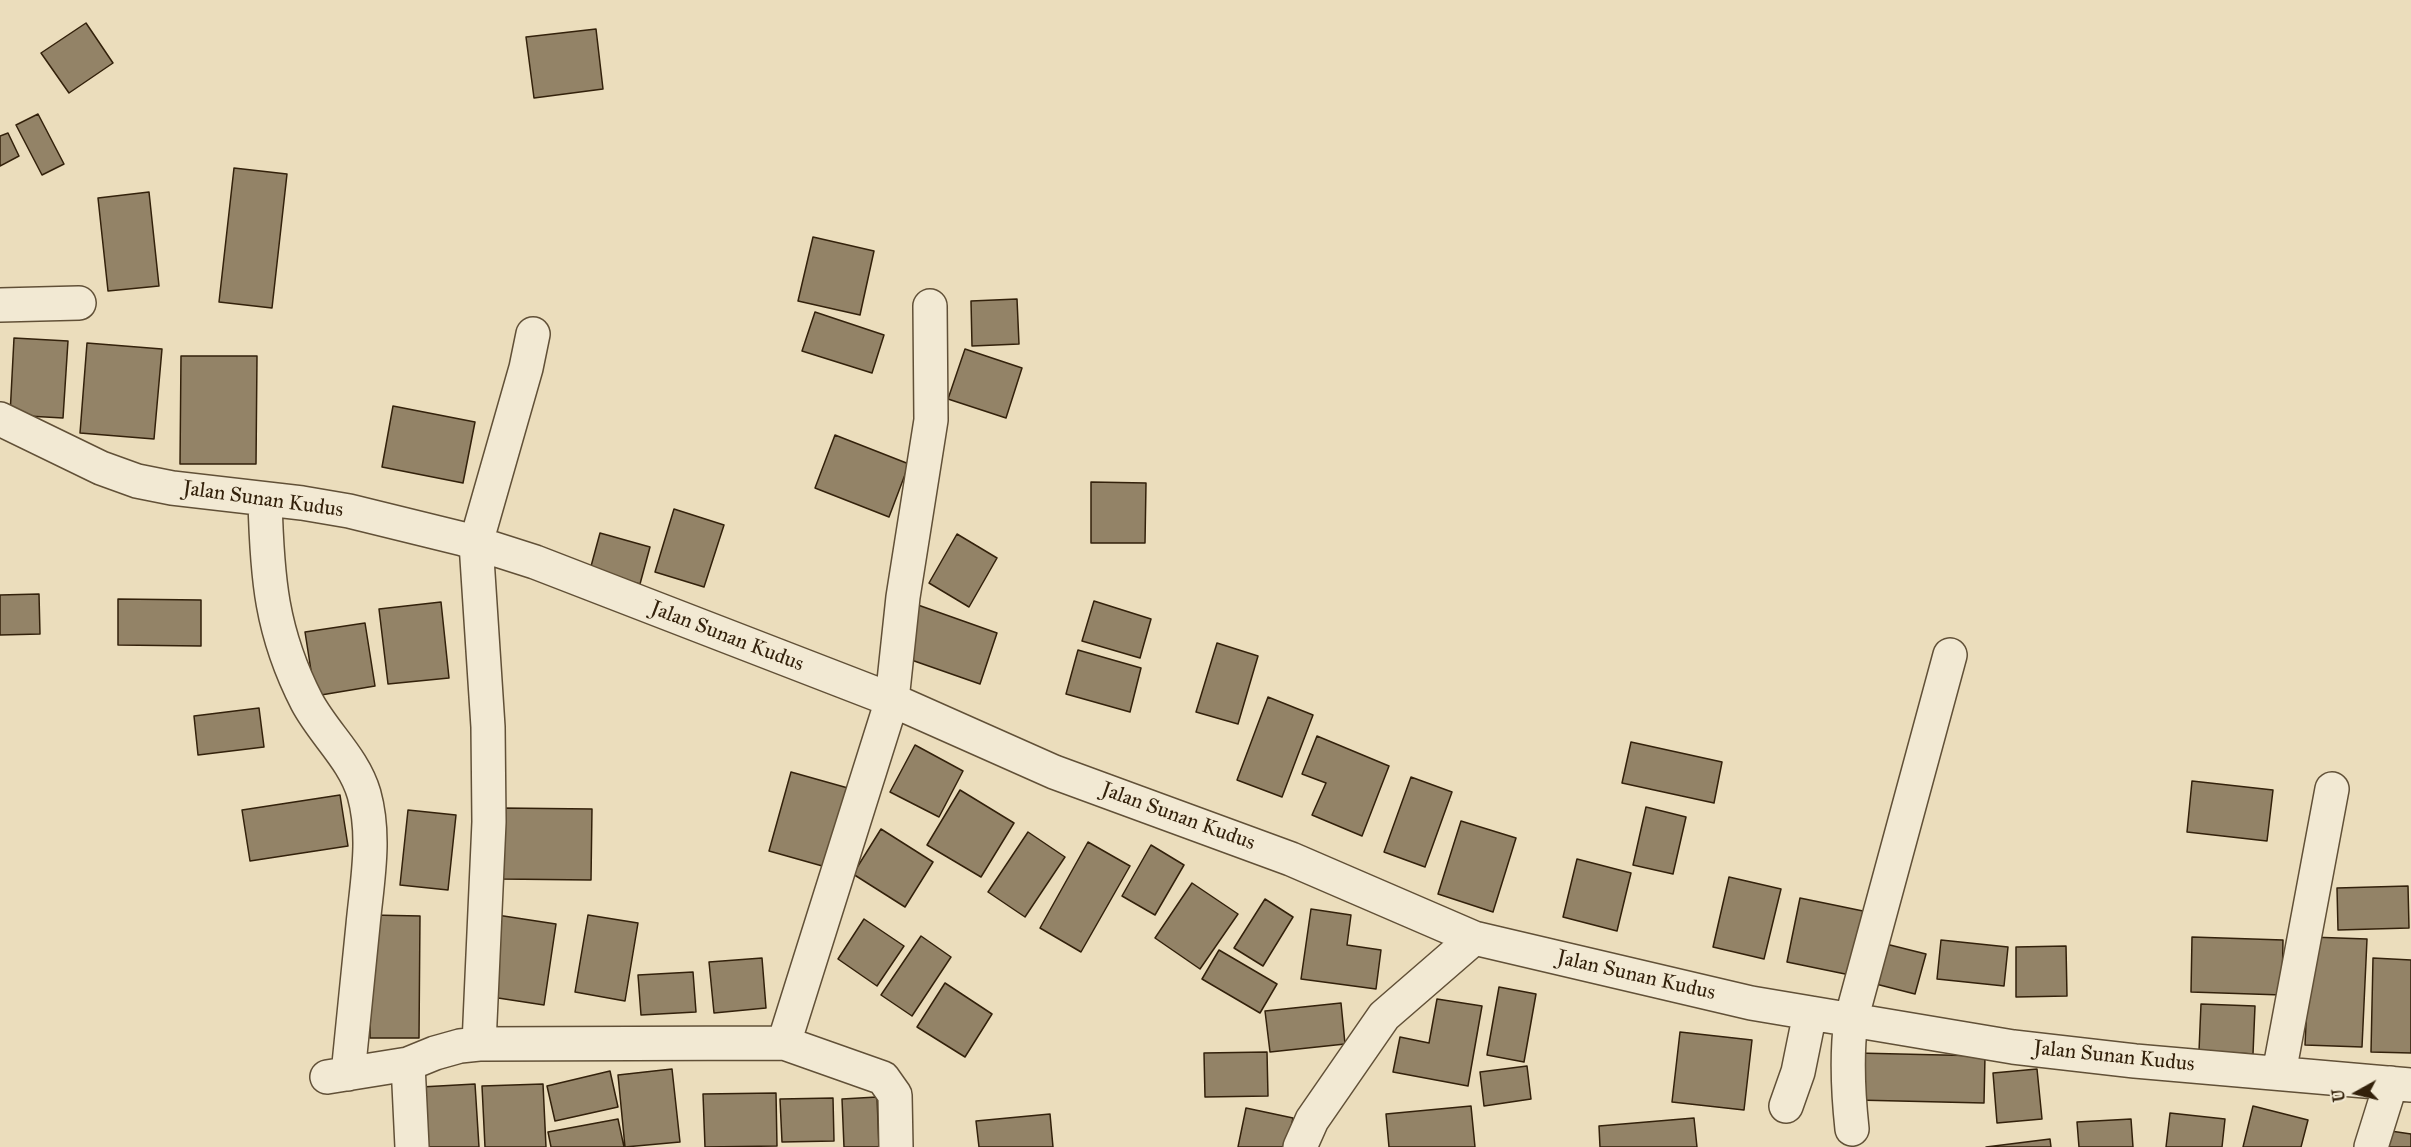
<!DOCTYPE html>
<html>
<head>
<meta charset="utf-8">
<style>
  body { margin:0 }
  #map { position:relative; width:2411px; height:1147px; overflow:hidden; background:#ebddbc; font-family:"IM FELL Great Primer",serif }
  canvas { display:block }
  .north { position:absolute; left:2327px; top:1063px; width:60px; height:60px; -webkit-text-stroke:4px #f2e9d3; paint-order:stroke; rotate:262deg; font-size:16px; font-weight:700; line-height:24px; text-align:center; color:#33210b }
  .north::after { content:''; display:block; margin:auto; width:21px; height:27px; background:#33210b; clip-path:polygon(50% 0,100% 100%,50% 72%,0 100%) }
</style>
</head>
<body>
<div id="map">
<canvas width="2411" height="1147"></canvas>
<div class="north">U</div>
</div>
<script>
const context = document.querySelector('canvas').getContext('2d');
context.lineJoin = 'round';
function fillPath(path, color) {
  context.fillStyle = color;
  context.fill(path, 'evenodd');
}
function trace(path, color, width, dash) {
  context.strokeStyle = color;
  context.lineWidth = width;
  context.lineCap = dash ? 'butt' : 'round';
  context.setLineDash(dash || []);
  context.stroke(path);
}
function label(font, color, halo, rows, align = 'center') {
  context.font = font + ' "IM FELL Great Primer",serif';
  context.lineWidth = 4.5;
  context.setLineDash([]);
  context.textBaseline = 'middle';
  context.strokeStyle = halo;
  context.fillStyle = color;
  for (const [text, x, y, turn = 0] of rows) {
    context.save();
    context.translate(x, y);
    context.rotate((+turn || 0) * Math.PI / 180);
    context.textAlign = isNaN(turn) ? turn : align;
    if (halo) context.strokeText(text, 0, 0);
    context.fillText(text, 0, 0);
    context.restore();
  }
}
const building = new Path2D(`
  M86,23L113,63L69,93L41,53Z
  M596,29L603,89L534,98L526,37Z
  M38,114L64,164L42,175L16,125Z
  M8,133L19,156L0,166V136Z
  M234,168L287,174L272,308L219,302Z
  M149,192L159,286L108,291L98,198Z
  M813,237L874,251L860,315L798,301Z
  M1017,299L1019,344L972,346L971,301Z
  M815,312L884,335L872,373L802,351Z
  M14,338L68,341L63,418L10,415Z
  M87,343L162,349L154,439L80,433Z
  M965,349L1022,368L1006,418L948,399Z
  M181,356H257L256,464H180Z
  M393,406L475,422L463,483L382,467Z
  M835,435L909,464L889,517L815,488Z
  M1091,482L1146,483L1145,543H1091Z
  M674,509L724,525L704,587L655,572Z
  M600,533L650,547L640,584L590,570Z
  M957,534L997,558L969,607L929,583Z
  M39,594L40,634L0,635V595Z
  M118,599L201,600V646L118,645Z
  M1094,601L1151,619L1140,658L1082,641Z
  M441,602L449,678L388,684L379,609Z
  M918,605L997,633L980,684L900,656Z
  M365,623L375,686L315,696L305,632Z
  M1217,643L1258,656L1238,724L1196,712Z
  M1078,650L1141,668L1130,712L1066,694Z
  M1268,697L1313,715L1282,797L1237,780Z
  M259,708L264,747L198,755L194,716Z
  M1317,736L1389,766L1362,836L1312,815L1326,783L1302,774Z
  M1631,742L1722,762L1714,803L1622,783Z
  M915,745L963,771L939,817L890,792Z
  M791,772L855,790L833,869L769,851Z
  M1411,777L1452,792L1425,867L1384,852Z
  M2192,781L2273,790L2267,841L2187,832Z
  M960,790L1014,823L981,877L927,845Z
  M340,795L348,846L250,861L242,810Z
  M1646,807L1686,817L1673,874L1633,865Z
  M502,808L592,809L591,880L501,879Z
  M408,810L456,815L448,890L400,885Z
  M1461,821L1516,838L1493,912L1438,894Z
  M881,829L933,862L905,907L853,874Z
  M1028,832L1065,857L1025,917L988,892Z
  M1088,842L1130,866L1081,952L1040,928Z
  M1151,845L1184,865L1155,915L1122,896Z
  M1577,859L1631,873L1617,931L1563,917Z
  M1729,877L1781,889L1764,959L1713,947Z
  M1192,883L1238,914L1200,969L1155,938Z
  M2408,886L2409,928L2338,930L2337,888Z
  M1800,898L1863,911L1850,975L1787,962Z
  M1265,899L1293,917L1263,966L1234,948Z
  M1311,909L1351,915L1347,945L1381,950L1376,989L1301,979Z
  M371,915L420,916L419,1038H370Z
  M497,915L556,924L544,1005L485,996Z
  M588,915L638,923L625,1001L575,992Z
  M864,919L904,946L877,986L838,959Z
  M921,936L951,957L912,1016L881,995Z
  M2192,937L2283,940L2282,995L2191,992Z
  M2310,937L2367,939L2362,1047L2305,1045Z
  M1941,940L2008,947L2004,986L1937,979Z
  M1878,942L1926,954L1915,994L1868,982Z
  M2066,946L2067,996L2016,997V947Z
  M1219,950L1277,984L1260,1013L1202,979Z
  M762,958L766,1008L714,1013L709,962Z
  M2373,958L2411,960V1053L2371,1052Z
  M693,972L696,1012L641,1015L638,975Z
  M945,983L992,1014L965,1057L917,1027Z
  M1499,987L1536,994L1524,1062L1487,1055Z
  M1437,999L1482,1006L1468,1086L1393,1072L1400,1037L1429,1043Z
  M1341,1003L1345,1044L1270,1052L1265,1011Z
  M2201,1004L2255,1006L2253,1054L2199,1051Z
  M1680,1032L1752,1040L1744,1110L1672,1102Z
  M1267,1052L1268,1096L1205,1097L1204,1053Z
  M1857,1053L1985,1056L1984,1103L1856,1100Z
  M1527,1066L1531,1099L1484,1106L1480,1072Z
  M672,1069L680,1142L625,1147L618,1075Z
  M2037,1069L2042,1119L1997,1123L1993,1073Z
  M610,1071L618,1107L555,1121L547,1086Z
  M475,1084L479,1147H425L421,1087Z
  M543,1084L546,1147H485L482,1086Z
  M776,1093L777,1146L705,1147L703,1094Z
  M877,1097L879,1147H844L842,1099Z
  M833,1098L834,1141L782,1142L780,1099Z
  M1471,1106L1475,1147H1389L1386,1114Z
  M2253,1106L2308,1120L2301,1147H2243Z
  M1246,1108L1293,1118L1287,1147H1238Z
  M2170,1113L2225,1119L2222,1147H2166Z
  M1050,1114L1053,1147H979L976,1121Z
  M1694,1118L1697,1147H1600L1599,1126Z
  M618,1119L624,1147H551L548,1132Z
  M2131,1119L2133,1147H2079L2077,1122Z
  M2384,1130L2411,1134V1147H2381Z
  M2050,1139L2051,1147H1986Z`);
fillPath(building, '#938367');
trace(building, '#33210b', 1.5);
const minor = new Path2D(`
  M0,305L79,303
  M0,419L101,468L137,481L172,488L302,503L349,511L463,539L535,562L892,700L1054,772L1291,859L1474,938L1751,1003L2013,1047L2135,1061L2411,1085
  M265,500C267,577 271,632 307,702C324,734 354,759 364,794C376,837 367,882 363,925C358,975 353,1024 348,1074
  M784,1043L883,1078L895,1095L896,1147
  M479,1044L489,822L488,727L476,543L526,368L533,334
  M408,1064L412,1147
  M2279,1073L2332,789
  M327,1077L408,1064L435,1053L460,1046L479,1044L784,1043L892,700L903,597L931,420L930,306
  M1786,1106L1798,1072L1810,1013
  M1852,1129C1848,1092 1846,1057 1851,1020L1950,655
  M1300,1147L1312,1120L1384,1016L1474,938
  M2371,1147L2391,1083`);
trace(minor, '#615037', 36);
trace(minor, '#f2e9d3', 33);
label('21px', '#33210b', '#f2e9d3', [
  ["Jalan Sunan Kudus",263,500,8],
  ["Jalan Sunan Kudus",727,637,21],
  ["Jalan Sunan Kudus",1178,817,20],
  ["Jalan Sunan Kudus",1636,976,13],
  ["Jalan Sunan Kudus",2114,1057,6]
]);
</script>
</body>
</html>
